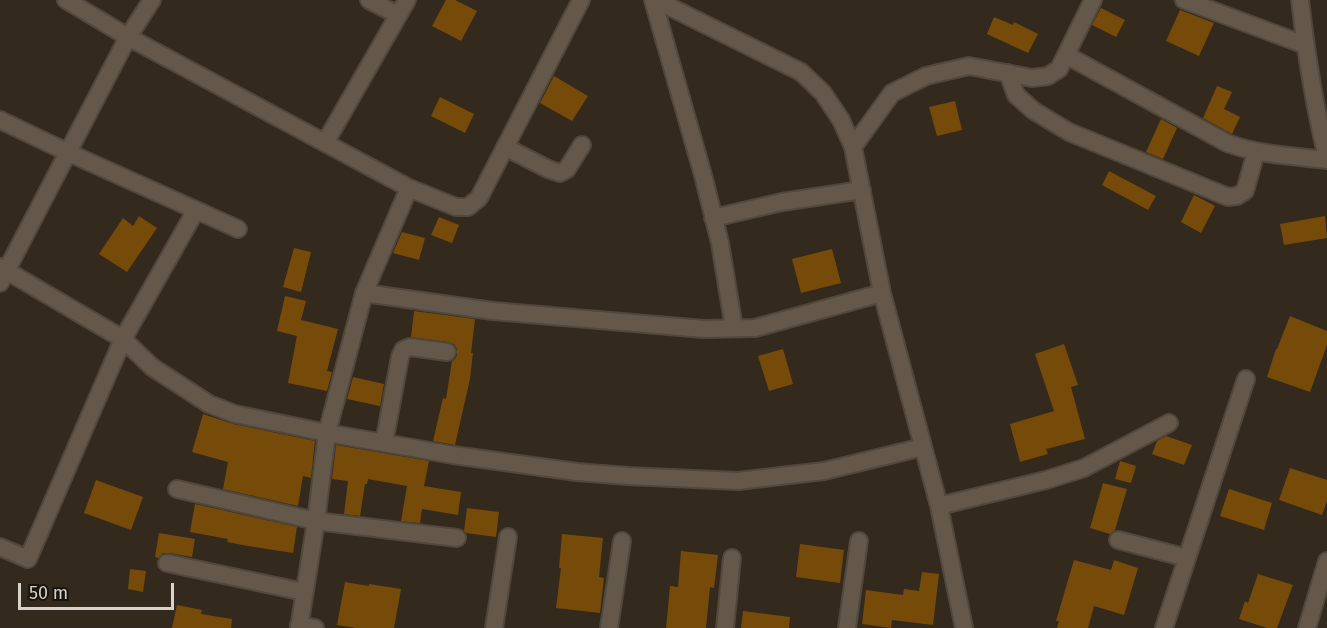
<!DOCTYPE html>
<html>
<head>
<meta charset="utf-8">
<style>
  body { margin:0 }
  #map { position:relative; width:1327px; height:628px; overflow:hidden; background:#33291d; font-family:"Fira Sans",sans-serif }
  canvas { display:block }
  .scale { position:absolute; left:18px; top:583px; width:156px; height:27px; box-sizing:border-box; border:3px solid #d9d2ca; border-top:0; padding-left:8px; font-size:18px; line-height:21px; white-space:nowrap; color:#d9d2ca; -webkit-text-stroke:4px #17130d; paint-order:stroke }
</style>
</head>
<body>
<div id="map">
<canvas width="1327" height="628"></canvas>
<div class="scale">50 m</div>
</div>
<script>
const context = document.querySelector('canvas').getContext('2d');
context.lineJoin = 'round';
function fillPath(path, color) {
  context.fillStyle = color;
  context.fill(path, 'evenodd');
}
function trace(path, color, width, dash) {
  context.strokeStyle = color;
  context.lineWidth = width;
  context.lineCap = dash ? 'butt' : 'round';
  context.setLineDash(dash || []);
  context.stroke(path);
}
fillPath(new Path2D(`
  M446,0H455L477,11L461,41L432,26Z
  M1101,8L1125,20L1116,37L1092,25Z
  M1180,10L1214,23L1199,56L1166,41Z
  M994,17L1013,25L1014,22L1038,34L1028,53L987,34Z
  M554,76L588,96L572,121L540,103Z
  M1217,86L1232,92L1224,109L1240,117L1232,134L1203,118Z
  M440,97L474,114L465,133L431,116Z
  M955,101L962,130L937,136L929,107Z
  M1161,119L1177,128L1163,159L1146,152Z
  M1109,171L1156,196L1148,210L1102,185Z
  M1194,195L1215,206L1201,233L1181,222Z
  M139,216L157,228L127,272L99,254L123,218L133,226Z
  M1325,216L1327,238L1284,245L1280,224Z
  M439,217L459,225L452,243L431,235Z
  M402,232L425,238L419,260L393,253Z
  M294,248L311,252L301,292L283,287Z
  M832,249L841,283L801,293L792,259Z
  M285,296L306,301L301,320L338,329L327,371L332,372L327,391L288,383L297,336L277,331Z
  M414,311L475,319L471,353H473L470,379L455,445L433,441L443,398L446,399L452,361L456,358L457,354V349L454,344L448,342L411,337Z
  M1290,316L1327,331V345L1310,392L1267,377L1276,349H1277Z
  M1064,344L1078,385L1071,387L1085,439L1046,449L1048,454L1020,462L1010,424L1054,411L1035,354Z
  M783,349L793,384L769,391L758,356Z
  M353,377L384,384L380,406L347,399Z
  M203,414L233,424L315,441L311,478L303,476L298,506L223,489L228,462L192,452Z
  M1166,436L1192,445L1184,465L1152,454L1157,441Z
  M336,445L429,461L424,486L461,492L458,515L422,509L420,523L401,521L407,486L368,479L367,484H365L360,516L344,514L348,481L332,479Z
  M1120,461L1136,466L1131,483L1115,479Z
  M1290,468L1327,480V501L1322,515L1279,500Z
  M96,480L143,497L131,530L84,513Z
  M1103,483L1127,489L1115,530L1110,534L1090,528Z
  M1229,489L1272,503L1264,530L1220,516Z
  M195,504L297,527L293,553L248,546L227,542L228,539L190,532Z
  M467,508L499,512L496,537L466,533L464,531Z
  M159,533L195,539L192,557L169,553H163L158,558L155,557Z
  M562,534L603,538L599,577L604,578L600,613L556,608L561,568H559Z
  M800,544L844,550L840,583L796,577Z
  M681,551L718,555L714,588L710,587L706,628H666L670,586L678,587Z
  M1074,560L1111,570L1114,560L1138,568L1124,615L1094,606L1088,628H1057L1059,621H1056Z
  M130,569L146,571L143,592L128,589Z
  M922,572L939,574L933,625L892,620L891,628L862,624L866,590L903,595L904,589L919,591Z
  M1258,574L1293,585L1277,628H1267L1239,619L1245,601L1248,603Z
  M345,582L369,586V584L401,589L394,628H356L337,625Z
  M177,605L202,610L201,614L232,619L231,628H172Z
  M743,611L790,617L789,628H741Z`), '#764b09');
const minor = new Path2D(`
  M66,0L128,37L409,188L456,207H468L479,198L581,0
  M369,0L398,15
  M653,0L703,175L720,243L734,328
  M656,0L801,72L823,93L841,120L853,147L882,293L939,506L964,628
  M1184,0L1305,45
  M1300,0C1306,53 1314,105 1327,157
  M1066,55L1227,143C1259,155 1293,156 1327,160
  M1008,73L1016,95L1034,111L1069,132L1228,197L1237,196L1245,191L1256,152
  M0,120L67,152L238,229
  M325,143L407,0
  M505,147L548,169L560,173L567,169L582,145
  M853,147L892,93L926,76L969,66L1032,78L1048,76L1059,69L1093,0
  M713,218L782,202L862,190
  M0,267L123,339L152,367L209,404L235,414L327,433L453,455L577,472L628,476L738,481L824,471L923,447
  M0,283L128,37L152,0
  M364,293L493,311L704,329L755,328L882,293
  M384,443L400,357L403,350L410,347L447,352
  M177,489L316,521L457,538
  M939,506L1046,480L1084,468L1169,423
  M1118,540L1187,558
  M0,547L28,559L123,339L196,210
  M167,563L304,592
  M299,625L315,628
  M299,628L316,521L327,433L364,293L409,188
  M494,628L508,537
  M609,628L622,541
  M725,628L732,558
  M847,628L859,541
  M1164,628L1246,379
  M1307,628L1327,561`);
trace(minor, '#50473d', 20);
trace(minor, '#63584a', 16);
</script>
</body>
</html>
